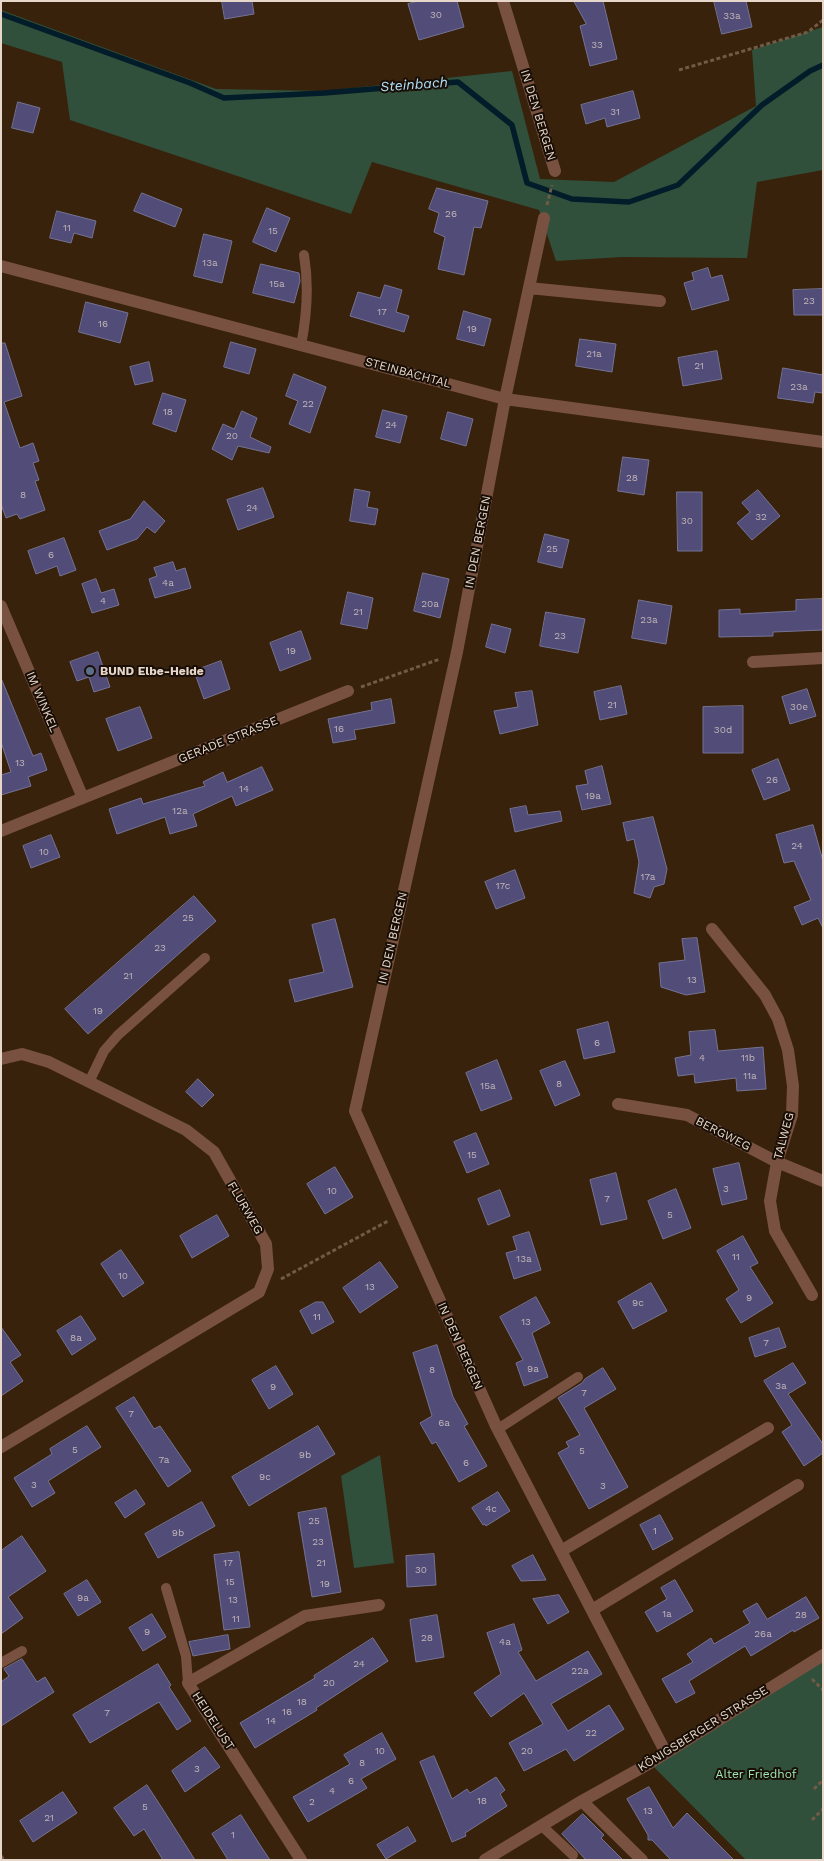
<!DOCTYPE html>
<html>
<head>
<meta charset="utf-8">
<style>
  body { margin:0 }
  #map { position:relative; width:824px; height:1861px; overflow:hidden; background:#39220b; font-family:"Work Sans",sans-serif }
  canvas { display:block }
  .frame { position:absolute; inset:0; border:2px solid #e7d7ca; pointer-events:none }
</style>
</head>
<body>
<div id="map">
<canvas width="824" height="1861"></canvas>
<div class="frame"></div>
</div>
<script>
const context = document.querySelector('canvas').getContext('2d');
context.lineJoin = 'round';
function fillPath(path, color) {
  context.fillStyle = color;
  context.fill(path, 'evenodd');
}
function trace(path, color, width, dash) {
  context.strokeStyle = color;
  context.lineWidth = width;
  context.lineCap = dash ? 'butt' : 'round';
  context.setLineDash(dash || []);
  context.stroke(path);
}
function label(font, color, halo, rows, align = 'center') {
  context.font = font + ' "Work Sans",sans-serif';
  context.lineWidth = 4;
  context.setLineDash([]);
  context.textBaseline = 'middle';
  context.strokeStyle = halo;
  context.fillStyle = color;
  for (const [text, x, y, turn = 0] of rows) {
    context.save();
    context.translate(x, y);
    context.rotate((+turn || 0) * Math.PI / 180);
    context.textAlign = isNaN(turn) ? turn : align;
    if (halo) context.strokeText(text, 0, 0);
    context.fillText(text, 0, 0);
    context.restore();
  }
}
fillPath(new Path2D(`
  M1,10L216,89L325,91L512,71L540,179L614,182L756,106L752,50L823,27V170L757,182L747,258L622,257L556,261L539,210L372,162L351,214L70,120L62,62L1,43Z
  M380,1455L394,1563L354,1568L341,1476Z
  M823,1655V1860H746L650,1763Z`), '#30503b');
trace(new Path2D(`
  M1,14L190,83L224,98L324,93L458,82L512,125L527,183L572,199L629,202L678,185L762,105L810,71L823,65`), '#021c2a', 5.5);
const building = new Path2D(`
  M222,1H252L254,14L225,19Z
  M419,1H457L464,27L419,40L408,4Z
  M574,1H603L617,59L590,66L580,26L586,24Z
  M714,1H746L752,27L722,34Z
  M633,91L640,118L607,127L605,118L586,124L581,105Z
  M18,102L40,108L33,133L12,128Z
  M437,188L488,201L481,228L474,227L464,275L438,269L445,237L434,232L439,213L429,209Z
  M142,193L182,209L175,227L134,211Z
  M267,208L290,218L276,252L253,242Z
  M57,211L96,221L92,238L74,233L71,243L50,238Z
  M204,234L232,241L222,283L194,276Z
  M261,264L299,273L300,281L294,303L253,293Z
  M708,268L711,278L722,275L729,300L692,310L684,283L694,280L692,273Z
  M385,285L402,290L396,312L409,316L404,332L350,316L358,292L380,298Z
  M823,289V315H794L793,290Z
  M86,302L128,313L120,343L79,332Z
  M464,311L491,319L484,346L457,339Z
  M580,339L616,344L612,372L576,366Z
  M231,342L256,349L249,374L224,367Z
  M1,343H5L22,396L4,402L20,448L33,443L39,461L33,463L39,480L35,481L45,510L20,519L17,514L6,518L1,504Z
  M717,351L722,379L683,386L678,358Z
  M149,362L153,381L135,385L130,367Z
  M783,368L823,375V393L815,392L813,403L778,398Z
  M294,374L326,387L310,433L289,424L298,401L286,396Z
  M163,393L186,400L176,432L153,424Z
  M383,410L407,416L400,443L376,437Z
  M242,411L257,418L250,437L271,447L269,453L238,446L232,460L212,449L223,424L234,429Z
  M448,412L473,419L466,446L441,439Z
  M623,457L649,460L644,495L618,491Z
  M263,488L274,517L238,530L227,500Z
  M355,489L370,492L367,507L378,509L375,525L350,521Z
  M758,490L780,516L752,540L737,523L750,512L742,503Z
  M677,492H702V551H678Z
  M144,501L165,521L155,533L147,527L137,539L107,550L99,531L130,519Z
  M545,534L569,540L562,568L538,562Z
  M64,538L76,570L60,576L57,566L36,574L28,551Z
  M173,562L176,571L185,568L191,588L155,598L149,579L157,576L154,568Z
  M423,573L449,579L440,618L414,611Z
  M96,579L101,593L114,589L119,605L92,613L82,584Z
  M348,592L373,598L367,629L341,624Z
  M823,599V630L773,632V636L719,637V610L740,609V614L796,611V600Z
  M639,600L672,606L666,644L632,638Z
  M546,612L585,619L578,653L540,646Z
  M492,624L511,629L505,653L486,647Z
  M301,631L311,659L280,671L270,643Z
  M98,652L110,687L94,692L89,677L77,681L70,662Z
  M221,661L230,689L204,699L194,671Z
  M1,678L33,756L41,753L47,770L28,777L31,786L1,795V775L11,772L1,742Z
  M621,686L627,714L600,720L594,692Z
  M807,689L816,716L790,724L782,697Z
  M532,691L538,725L500,734L494,711L518,707L515,693Z
  M391,699L395,723L354,730L356,739L333,743L328,719L372,710L371,703Z
  M743,706V753H703V707Z
  M140,707L152,738L118,751L106,719Z
  M778,759L790,790L764,800L752,770Z
  M602,766L611,804L582,810L576,786L588,784L585,771Z
  M262,767L273,790L236,806L232,796L193,814L197,826L170,834L165,817L117,834L109,809L141,798L143,804L205,786L203,782L223,772L227,782Z
  M526,806L528,815L560,811L562,821L515,832L510,809Z
  M653,817L667,869L664,884L654,887L650,898L634,893L639,862L634,839L627,841L623,823Z
  M813,825L823,861V928L818,918L802,925L794,907L811,900L794,861L784,863L776,835Z
  M51,835L60,857L31,868L23,846Z
  M515,870L525,898L496,909L485,882Z
  M194,896L216,921L88,1034L65,1009Z
  M335,919L353,987L295,1002L289,980L324,972L312,925Z
  M697,938L705,992L686,995L661,987L659,963L685,960L682,939Z
  M608,1022L615,1052L584,1059L577,1030Z
  M715,1030L718,1051L763,1047L766,1089L737,1091L736,1078L695,1083L694,1074L678,1076L675,1058L691,1055L689,1032Z
  M497,1060L512,1099L481,1111L466,1073Z
  M565,1061L580,1095L555,1106L540,1071Z
  M198,1079L214,1095L202,1107L186,1092Z
  M476,1133L489,1164L467,1173L454,1142Z
  M739,1163L747,1199L722,1205L713,1169Z
  M335,1167L353,1197L325,1214L307,1184Z
  M616,1173L627,1219L601,1225L590,1180Z
  M676,1189L691,1228L663,1239L648,1201Z
  M500,1190L510,1216L488,1225L478,1199Z
  M217,1215L229,1236L192,1258L180,1236Z
  M529,1232L541,1270L514,1279L506,1253L517,1250L513,1237Z
  M743,1236L758,1263L750,1267L773,1303L741,1323L726,1299L739,1290L717,1251Z
  M121,1250L144,1283L123,1297L101,1264Z
  M380,1262L398,1287L360,1313L343,1288Z
  M651,1283L667,1311L633,1329L618,1302Z
  M536,1297L550,1323L532,1333L548,1377L524,1386L516,1363L523,1360L500,1317Z
  M316,1302H323L334,1322L312,1334L300,1311Z
  M81,1316L96,1339L72,1355L57,1331Z
  M1,1327L21,1355L10,1362L23,1381L1,1396Z
  M779,1328L786,1347L755,1357L749,1338Z
  M437,1345L453,1397L468,1424L464,1426L487,1466L459,1482L436,1442L432,1444L420,1423L432,1416L413,1353Z
  M793,1363L806,1383L788,1394L823,1444V1453L804,1466L782,1432L792,1425L764,1381Z
  M276,1366L293,1394L269,1409L252,1380Z
  M603,1368L616,1389L584,1408L628,1487L589,1509L558,1453L569,1447L566,1442L580,1435L558,1398L582,1383L585,1379Z
  M134,1397L154,1429L160,1426L191,1471L168,1487L116,1408Z
  M87,1426L101,1447L48,1481L55,1493L32,1507L14,1478L52,1454L50,1449Z
  M318,1426L335,1454L249,1506L232,1477Z
  M136,1490L145,1504L125,1518L115,1503Z
  M498,1492L510,1511L486,1526L485,1524L483,1525L472,1508Z
  M202,1502L215,1526L158,1558L145,1534Z
  M326,1508L341,1592L312,1597L298,1513Z
  M660,1515L673,1539L653,1550L640,1525Z
  M22,1536L46,1571L8,1597L23,1618L1,1634V1551Z
  M239,1552L250,1627L224,1630L214,1555Z
  M434,1554L436,1585L407,1587L406,1556Z
  M533,1555L546,1580L521,1581L512,1566Z
  M87,1580L101,1602L78,1616L64,1594Z
  M675,1580L693,1611L657,1632L645,1612L667,1599L661,1588Z
  M559,1595L569,1612L548,1624L533,1599Z
  M806,1597L819,1618L794,1632L793,1630L751,1656L745,1646L689,1681L695,1693L676,1703L662,1679L693,1662L687,1654L711,1638L714,1644L750,1623L743,1611L757,1603L767,1619Z
  M152,1614L166,1637L143,1651L129,1628Z
  M437,1615L444,1657L416,1662L410,1620Z
  M514,1624L522,1650L518,1652L536,1681L588,1651L602,1674L551,1704L568,1731L609,1705L624,1729L574,1761L566,1749L524,1771L509,1743L543,1724L524,1693L491,1717L474,1693L501,1674L487,1633Z
  M228,1635L230,1649L193,1656L189,1642Z
  M373,1638L388,1661L316,1708L317,1710L255,1748L240,1723L315,1678L314,1676Z
  M22,1659L37,1682L45,1677L54,1692L1,1726V1682L9,1676L4,1669Z
  M158,1664L171,1685L169,1687L191,1721L177,1730L159,1702L90,1743L73,1715Z
  M382,1733L396,1759L361,1779L367,1788L308,1822L293,1797L350,1764L344,1755Z
  M205,1747L220,1767L185,1792L172,1771Z
  M434,1756L452,1799L467,1789L470,1793L496,1777L505,1790L500,1794L507,1806L465,1833L466,1836L452,1842L420,1762Z
  M147,1785L162,1808L195,1860H163L144,1829L134,1836L114,1808Z
  M649,1787L673,1828L687,1813L734,1860H671L652,1840H648V1835L627,1799Z
  M63,1792L77,1813L33,1842L20,1821Z
  M583,1814L604,1835L601,1838L623,1860H586L562,1834Z
  M241,1815L260,1845L270,1860H228L212,1834Z
  M408,1827L416,1841L386,1859L377,1845Z`);
fillPath(building, '#514d78');
trace(building, '#757394', 1);
trace(new Path2D(`
  M679,70L808,32L823,20
  M547,205L552,185
  M361,687L440,659
  M281,1279L388,1221
  M812,1679L823,1690
  M814,1789L823,1780
  M812,1820L823,1809
  M1,1856L4,1860`), '#705b47', 3, [4, 2.5]);
trace(new Path2D(`
  M301,345C307,315 309,285 304,255
  M89,1082L104,1051L118,1035L205,958
  M498,1429L578,1377
  M166,1588L186,1656L188,1683
  M1,1663L22,1651
  M542,1826L573,1855`), '#785141', 10);
trace(new Path2D(`
  M503,1L555,171
  M544,218L505,399L457,652L355,1111L496,1426L666,1753
  M1,266L505,399L823,442
  M529,288L660,301
  M1,606L83,798
  M753,662L823,658
  M1,831L348,691
  M712,929L765,995L778,1019L788,1050L793,1086L792,1115L777,1162L770,1201L775,1231L812,1295
  M1,1059L22,1054L49,1062L186,1130L214,1152L266,1244L268,1269L259,1292L1,1447
  M618,1104L687,1115L777,1162L823,1181
  M561,1551L768,1428
  M592,1610L798,1485
  M582,1801L642,1860
  M301,1860L188,1683L305,1616L379,1605
  M485,1860L582,1801L650,1763L823,1655`), '#785141', 12);
for (const [x, y, r, color] of [
  [90,671,5,"#5c6f8a"]
]) {
  const dot = new Path2D();
  dot.arc(x, y, r, 0, 2 * Math.PI);
  context.fillStyle = color;
  context.fill(dot);
  trace(dot, '#180e05', 2);
}
label('10px', '#c2b4b6', null, [
  ["30",436,15],
  ["33a",732,16],
  ["33",597,45],
  ["31",615,112],
  ["26",451,214],
  ["11",67,228],
  ["15",273,231],
  ["13a",210,263],
  ["15a",277,284],
  ["23",809,301],
  ["17",382,312],
  ["16",103,324],
  ["19",472,329],
  ["21a",594,354],
  ["21",699,366],
  ["23a",799,387],
  ["22",308,404],
  ["18",168,412],
  ["24",391,425],
  ["20",232,436],
  ["28",632,478],
  ["8",23,495],
  ["24",252,508],
  ["32",761,517],
  ["30",687,521],
  ["25",552,549],
  ["6",51,555],
  ["4a",168,583],
  ["4",103,601],
  ["20a",430,604],
  ["21",358,612],
  ["23a",649,620],
  ["23",560,636],
  ["19",291,651],
  ["21",612,705],
  ["30e",799,707],
  ["16",339,729],
  ["30d",723,730],
  ["13",20,763],
  ["26",772,780],
  ["14",244,789],
  ["19a",593,796],
  ["12a",180,811],
  ["24",797,846],
  ["10",44,852],
  ["17a",648,877],
  ["17c",503,886],
  ["25",188,918],
  ["23",160,948],
  ["21",128,976],
  ["13",692,980],
  ["19",98,1011],
  ["6",597,1043],
  ["4",702,1058],
  ["11b",748,1058],
  ["11a",750,1076],
  ["8",559,1084],
  ["15a",488,1086],
  ["15",472,1155],
  ["3",726,1189],
  ["10",332,1191],
  ["7",607,1199],
  ["5",670,1215],
  ["11",736,1257],
  ["13a",524,1259],
  ["10",123,1276],
  ["13",370,1287],
  ["9",749,1298],
  ["9c",638,1303],
  ["11",317,1317],
  ["13",526,1322],
  ["8a",76,1338],
  ["7",766,1343],
  ["9a",533,1369],
  ["8",432,1370],
  ["3a",781,1386],
  ["9",273,1387],
  ["7",584,1393],
  ["7",131,1414],
  ["6a",444,1423],
  ["5",75,1450],
  ["5",582,1451],
  ["9b",305,1455],
  ["7a",164,1460],
  ["6",466,1463],
  ["9c",265,1477],
  ["3",34,1485],
  ["3",603,1486],
  ["4c",491,1509],
  ["25",314,1521],
  ["1",655,1531],
  ["9b",178,1533],
  ["23",318,1542],
  ["17",228,1563],
  ["21",321,1563],
  ["30",421,1570],
  ["15",230,1582],
  ["19",325,1584],
  ["9a",83,1598],
  ["13",233,1600],
  ["1a",667,1614],
  ["28",801,1615],
  ["11",236,1619],
  ["9",147,1632],
  ["26a",763,1634],
  ["28",427,1638],
  ["4a",505,1642],
  ["24",359,1664],
  ["22a",580,1671],
  ["20",329,1683],
  ["18",302,1702],
  ["16",287,1712],
  ["7",107,1713],
  ["14",271,1721],
  ["22",591,1733],
  ["10",380,1751],
  ["20",527,1751],
  ["8",362,1763],
  ["3",197,1769],
  ["6",351,1781],
  ["4",332,1791],
  ["18",482,1801],
  ["2",312,1802],
  ["5",145,1807],
  ["13",648,1811],
  ["21",49,1818],
  ["1",233,1835]
]);
label('12px', '#e7d7ca', '#180e05', [
  ["IN DEN BERGEN",538,115,73],
  ["STEINBACHTAL",408,373,15],
  ["IN DEN BERGEN",478,542,-79],
  ["IM WINKEL",42,702,67],
  ["GERADE STRASSE",228,740,-22],
  ["IN DEN BERGEN",393,938,-77],
  ["BERGWEG",723,1134,27],
  ["TALWEG",784,1136,-75],
  ["FLURWEG",245,1208,60],
  ["IN DEN BERGEN",460,1346,66],
  ["HEIDELUST",213,1721,57],
  ["KÖNIGSBERGER STRASSE",703,1729,-32]
]);
label('bold 12px', '#e7d7ca', '#180e05', [
  ["BUND Elbe-Heide",100,671]
], 'left');
label('12px', '#9de7b7', '#180e05', [
  ["Alter Friedhof",756,1774]
]);
label('italic 14px', '#b2e0fa', '#180e05', [
  ["Steinbach",414,85,-4]
]);
</script>
</body>
</html>
